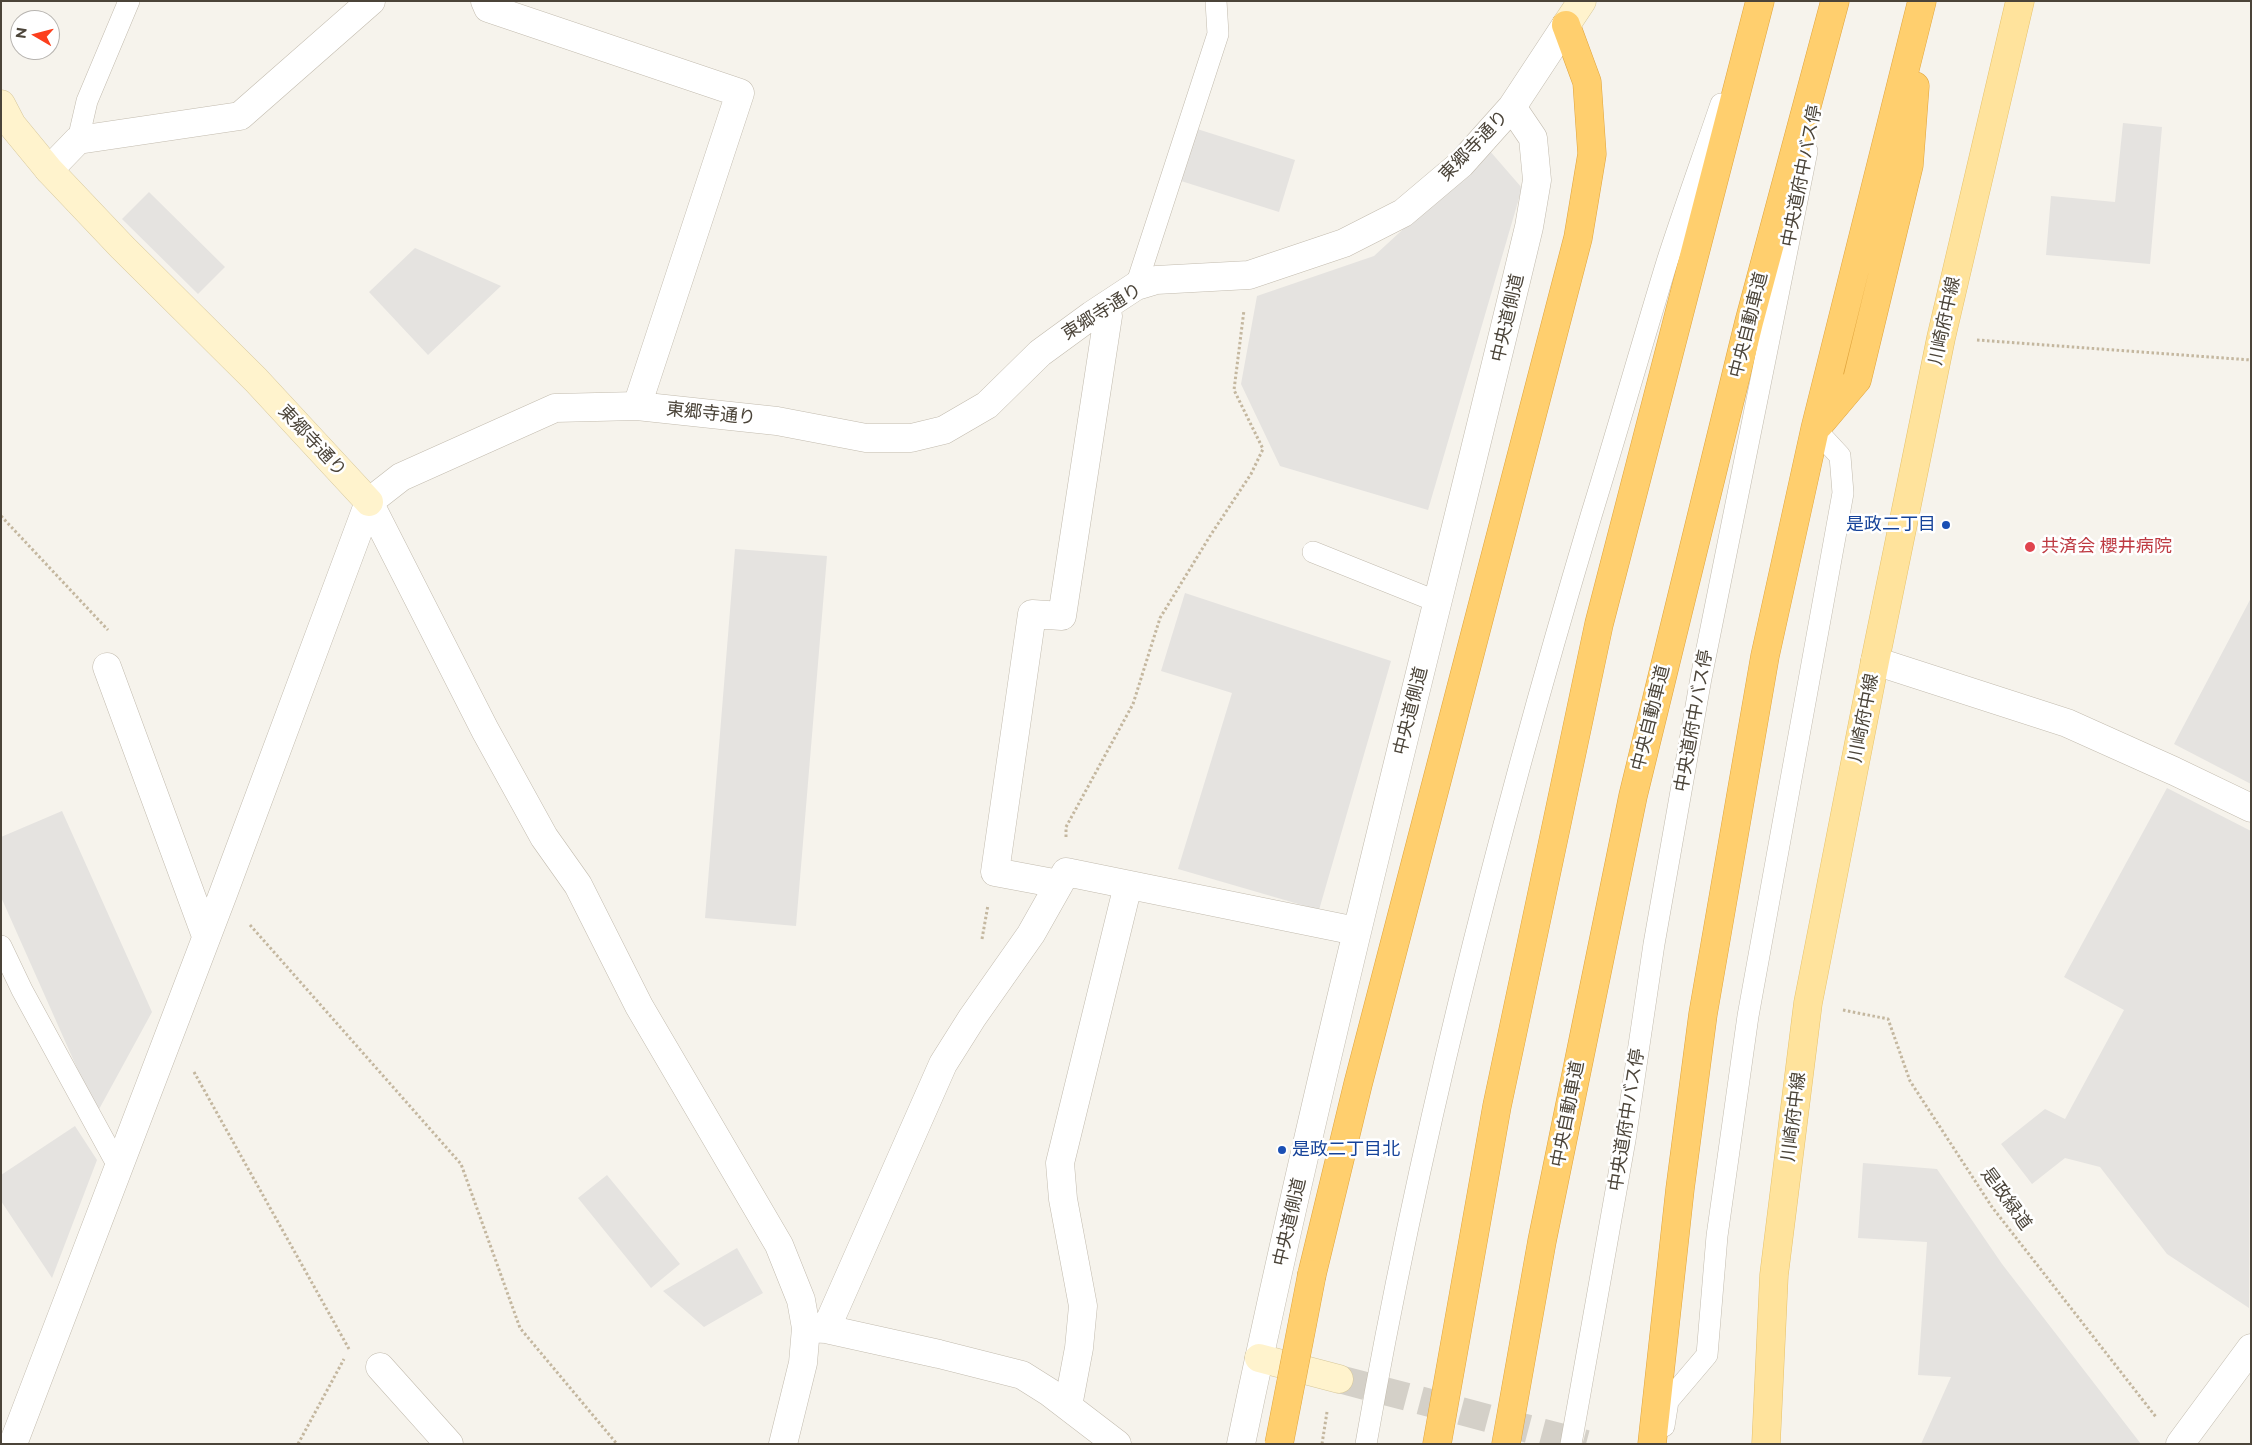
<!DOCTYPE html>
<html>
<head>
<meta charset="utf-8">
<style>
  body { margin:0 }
  #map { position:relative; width:2252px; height:1445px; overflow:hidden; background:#f6f3ec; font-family:Montserrat,sans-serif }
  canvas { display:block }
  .frame { position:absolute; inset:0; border:2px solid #4b4439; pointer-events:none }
  .north { position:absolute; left:10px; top:10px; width:50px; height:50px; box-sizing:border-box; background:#fff; border:1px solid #b7b4b0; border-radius:50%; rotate:278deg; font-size:14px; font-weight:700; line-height:20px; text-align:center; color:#4b4439 }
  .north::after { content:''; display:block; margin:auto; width:18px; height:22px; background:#fc3f1d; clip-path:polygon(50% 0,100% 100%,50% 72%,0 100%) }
</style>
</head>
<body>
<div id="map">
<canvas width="2252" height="1445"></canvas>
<div class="frame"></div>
<div class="north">N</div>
</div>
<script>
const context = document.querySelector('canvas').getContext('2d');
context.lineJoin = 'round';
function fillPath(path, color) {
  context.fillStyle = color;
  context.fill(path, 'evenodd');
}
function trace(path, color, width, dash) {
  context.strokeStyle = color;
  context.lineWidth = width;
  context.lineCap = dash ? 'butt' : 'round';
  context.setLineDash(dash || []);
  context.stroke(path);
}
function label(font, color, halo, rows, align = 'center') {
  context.font = font + ' Montserrat,"Noto Sans JP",sans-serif';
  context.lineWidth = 5;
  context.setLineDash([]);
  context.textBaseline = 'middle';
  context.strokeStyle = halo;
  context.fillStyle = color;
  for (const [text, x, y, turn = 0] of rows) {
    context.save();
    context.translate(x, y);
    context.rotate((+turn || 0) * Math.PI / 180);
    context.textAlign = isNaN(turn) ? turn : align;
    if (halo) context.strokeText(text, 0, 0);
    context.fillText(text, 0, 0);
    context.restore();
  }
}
fillPath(new Path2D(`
  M2123,123L2162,127L2150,264L2046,255L2051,196L2115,202Z
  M1194,128L1295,160L1279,212L1178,180Z
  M1489,150L1522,188L1428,510L1280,466L1241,384L1257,296L1374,256Z
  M149,192L225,267L198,294L122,219Z
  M415,248L501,286L428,355L369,292Z
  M735,549L827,556L796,926L705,918Z
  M1185,593L1391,661L1319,910L1178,869L1232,693L1161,671Z
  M2251,598V784L2174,744Z
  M2167,788L2251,831L2249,1308L2167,1254L2100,1167L2065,1158L2032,1184L2001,1144L2045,1109L2065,1119L2124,1010L2064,977Z
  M62,811L152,1012L97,1113L1,897V837Z
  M75,1126L97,1160L52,1278L1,1201V1175Z
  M1863,1163L1937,1169L2002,1264L2141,1444H1921L1951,1377L1918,1375L1927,1242L1858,1238Z
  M607,1175L680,1264L651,1288L578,1198Z
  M737,1248L763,1293L704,1327L663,1291Z`), '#e5e3e0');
trace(new Path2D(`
  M1339,1379L1586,1444`), '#d4d0c8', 28, [28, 14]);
const lane = new Path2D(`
  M78,140L87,101L129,1
  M1136,286L1218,34L1216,1
  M1313,552L1438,602
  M1,946L22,990L118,1166
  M1664,1426L1668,1401L1707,1355L1717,1236L1748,1016L1843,493L1840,456L1815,429
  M1366,1444C1421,1130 1500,821 1591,516C1617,432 1641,347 1667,262C1684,209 1703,157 1721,104
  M1571,1444L1625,1140L1654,944L1701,678L1807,151`);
const street = new Path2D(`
  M485,1L488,8L740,93L637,406
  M49,170L78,140L240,116L371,1
  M369,502L401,477L555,408L637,406L777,421L866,438H911L944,430L987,405L1040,353L1092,315L1136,286L1156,280L1249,275L1344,243L1403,213L1461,164L1512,107L1566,25
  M369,502L485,730L544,837L578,885L639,1006L779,1245L801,1300L806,1328L803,1363L783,1444
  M1875,661L2067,723L2174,771L2251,808
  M107,667L206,936
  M1059,884L995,872L1032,614L1062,616L1108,316L1103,308
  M807,1328L826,1329L939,1354L1022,1375L1049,1392L1117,1444
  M826,1329L943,1064L972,1018L1031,934L1066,872L1356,931
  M380,1367L449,1444
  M1068,1406L1079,1348L1083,1306L1063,1199L1060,1163L1128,885
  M13,1444L223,894L369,502
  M1241,1444C1326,1036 1432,632 1529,227L1537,180L1533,138L1512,107
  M2180,1444L2251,1348`);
const secondary = new Path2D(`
  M1566,25L1582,1
  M1,104L12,125L49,170L122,247L256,380L369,502
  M1259,1358L1339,1379`);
const primary = new Path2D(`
  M1766,1444L1774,1275L1808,1003L1875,661L1941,338L2020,1`);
const highway = new Path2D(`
  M1819,425L1857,380L1909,165L1915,86
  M1312,1274L1358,1084L1578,238L1592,154L1587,82L1566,25
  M1437,1444L1497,1106L1599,624L1760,1
  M1506,1444L1542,1241L1633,796L1749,322L1835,1
  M1652,1444L1680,1189L1703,1014L1765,656L1815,429L1922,1`);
trace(lane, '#c2bbae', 22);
trace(street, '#c2bbae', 29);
trace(secondary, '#d6c79b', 29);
trace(primary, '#e6c16a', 29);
trace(highway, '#e0a43c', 29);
trace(new Path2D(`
  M1977,340L2251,360
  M1,516L108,630
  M1066,837V827L1133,704L1160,618L1210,536L1251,474L1263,449L1234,390L1244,310
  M250,925L461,1164L520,1328L617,1444
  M982,939L988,905
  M1843,1010L1888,1019L1910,1081L1992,1207L2156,1417
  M194,1072L349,1349
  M298,1444L344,1359
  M1322,1444L1327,1412`), '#c4b79f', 3, [2.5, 2.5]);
trace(lane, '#fff', 21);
trace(street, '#fff', 28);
trace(secondary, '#fff3cd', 28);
trace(primary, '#ffe39c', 28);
trace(highway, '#ffcf6e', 28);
const highwayBridge = new Path2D(`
  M1279,1444L1312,1274`);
trace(highwayBridge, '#e0a43c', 29, []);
trace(highwayBridge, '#ffcf6e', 28);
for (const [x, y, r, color] of [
  [1946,525,5,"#1a4fb4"],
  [2030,547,6,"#e0444e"],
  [1282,1150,5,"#1a4fb4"]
]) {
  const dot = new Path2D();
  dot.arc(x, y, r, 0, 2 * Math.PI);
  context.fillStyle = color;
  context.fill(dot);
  trace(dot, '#fff', 2);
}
label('18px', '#4b4439', '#fff', [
  ["東郷寺通り",1474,146,-46],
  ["中央道府中バス停",1802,176,-79],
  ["東郷寺通り",1102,312,-32],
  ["中央道側道",1508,318,-77],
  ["川崎府中線",1945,321,-78],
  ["中央自動車道",1749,325,-76],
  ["東郷寺通り",711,414,6],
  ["東郷寺通り",312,441,47],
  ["中央道側道",1411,711,-76],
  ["中央自動車道",1651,718,-76],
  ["川崎府中線",1864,718,-79],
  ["中央道府中バス停",1694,721,-80],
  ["中央自動車道",1568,1114,-79],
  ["川崎府中線",1794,1117,-83],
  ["中央道府中バス停",1627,1120,-81],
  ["是政緑道",2006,1199,54],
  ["中央道側道",1290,1222,-77]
]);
label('18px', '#164399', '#fff', [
  ["是政二丁目",1936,525],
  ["是政二丁目北",1292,1150,"left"]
], 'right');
label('18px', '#be3a42', '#fff', [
  ["共済会 櫻井病院",2041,547]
], 'left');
</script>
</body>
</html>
